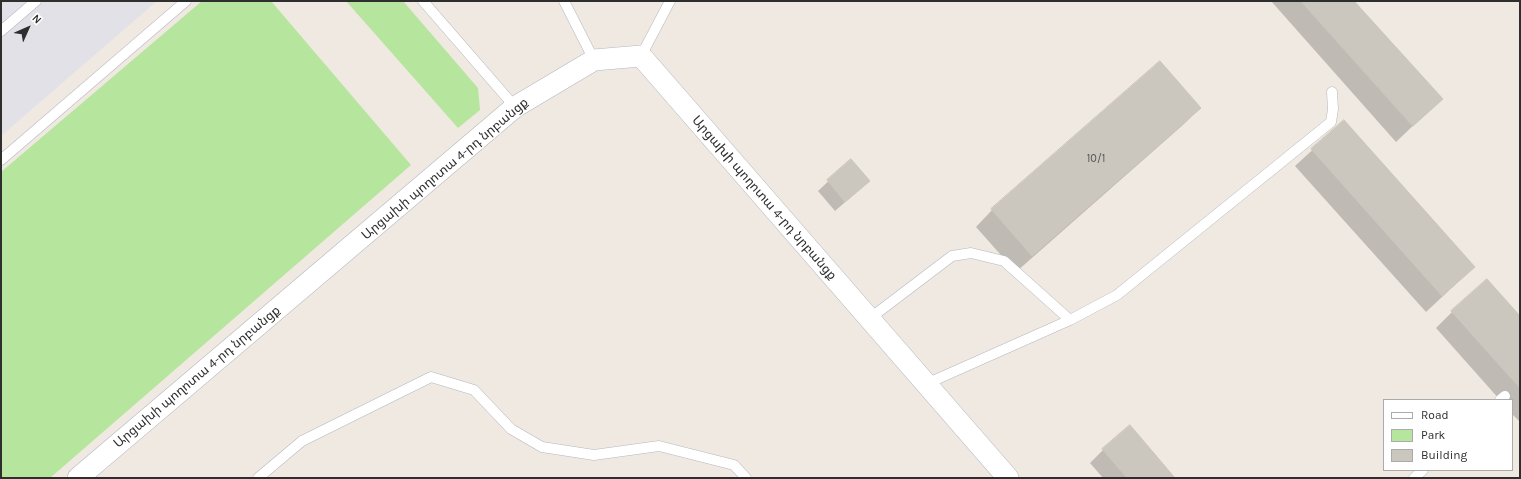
<!DOCTYPE html>
<html>
<head>
<meta charset="utf-8">
<style>
  body { margin:0 }
  #map { position:relative; width:1521px; height:479px; overflow:hidden; background:#efe9e1; font-family:Karla,sans-serif }
  canvas { display:block }
  .frame { position:absolute; inset:0; border:2px solid #2e2e2e; pointer-events:none }
  .legend { position:absolute; left:1383px; top:399px; width:130px; height:72px; box-sizing:border-box; background:#fff; border:1px solid #ababab; margin:0; padding:5px 7px; list-style:none; font-size:12px; color:#2e2e2e }
  .legend li { display:flex; align-items:center; gap:8px; height:20px }
  .legend b { width:20px; border:1px solid #ababab }
  .north { position:absolute; left:8px; top:8px; width:40px; height:40px; -webkit-text-stroke:3px #fff; paint-order:stroke; rotate:45deg; font-size:11px; font-weight:700; line-height:16px; text-align:center; color:#2e2e2e }
  .north::after { content:''; display:block; margin:auto; width:14px; height:18px; background:#2e2e2e; clip-path:polygon(50% 0,100% 100%,50% 72%,0 100%) }
</style>
</head>
<body>
<div id="map">
<canvas width="1521" height="479"></canvas>
<div class="frame"></div>
<ul class="legend">
<li><b style="height:5px;background:#fff"></b>Road</li>
<li><b style="height:11px;background:#b6e59e"></b>Park</li>
<li><b style="height:11px;background:#cbc7bf"></b>Building</li>
</ul>
<div class="north">N</div>
</div>
<script>
const context = document.querySelector('canvas').getContext('2d');
context.lineJoin = 'round';
function fillPath(path, color) {
  context.fillStyle = color;
  context.fill(path, 'evenodd');
}
function trace(path, color, width, dash) {
  context.strokeStyle = color;
  context.lineWidth = width;
  context.lineCap = dash ? 'butt' : 'round';
  context.setLineDash(dash || []);
  context.stroke(path);
}
function label(font, color, halo, rows, align = 'center') {
  context.font = font + ' Karla,"Noto Sans Armenian",sans-serif';
  context.lineWidth = 3;
  context.setLineDash([]);
  context.textBaseline = 'middle';
  context.strokeStyle = halo;
  context.fillStyle = color;
  for (const [text, x, y, turn = 0] of rows) {
    context.save();
    context.translate(x, y);
    context.rotate((+turn || 0) * Math.PI / 180);
    context.textAlign = isNaN(turn) ? turn : align;
    if (halo) context.strokeText(text, 0, 0);
    context.fillText(text, 0, 0);
    context.restore();
  }
}
fillPath(new Path2D(`
  M1,1H157L1,136Z`), '#e3e1e8');
fillPath(new Path2D(`
  M202,1H271L411,165L50,478H1V172Z
  M346,1H403L478,88L480,110L458,128Z`), '#b6e59e');
fillPath(new Path2D(`
  M1271,1H1353L1441,99L1396,142Z
  M1200,108L1184,124L1016,272L976,227L992,210Z
  M1344,121L1474,267L1426,312L1295,166Z
  M851,160L859,190L835,211L818,191Z
  M1452,312L1520,318V422L1512,414V400H1500L1436,328Z
  M1103,450L1174,478H1103L1090,463Z`), '#0003');
const building = new Path2D(`
  M1301,1H1354L1443,99L1413,126Z
  M1160,61L1201,108L1032,256L991,209Z
  M1344,120L1475,267L1442,296L1311,149Z
  M851,159L870,181L845,202L827,180Z
  M1487,279L1520,316V388L1451,311Z
  M1130,425L1175,478H1127L1102,449Z`);
fillPath(building, '#cbc7bf');
trace(building, '#cbc5ba', 1);
const lane = new Path2D(`
  M423,1L515,107
  M564,1L594,60
  M1,31L36,1
  M641,56L670,1
  M1,160L186,1
  M869,319L952,256L971,253L1004,261L1070,320
  M926,384L1070,320L1117,295L1331,122L1333,109L1332,92
  M1500,400L1505,396
  M258,478L302,441L431,377L474,390L511,429L542,447L594,455L659,446L734,465L746,478
  M1414,478L1423,470`);
const street = new Path2D(`
  M78,478L515,107L594,60L641,56L1008,478`);
trace(lane, '#b4b7c1', 11);
trace(street, '#b4b7c1', 22);
trace(lane, '#fff', 10);
trace(street, '#fff', 21);
label('11px', '#555452', null, [
  ["10/1",1096,159]
]);
label('13px', '#2e2e2e', '#fff', [
  ["Արցախի պողոտա 4-րդ նրբանցք",445,169,-40],
  ["Արցախի պողոտա 4-րդ նրբանցք",764,198,49],
  ["Արցախի պողոտա 4-րդ նրբանցք",197,377,-40]
]);
</script>
</body>
</html>
